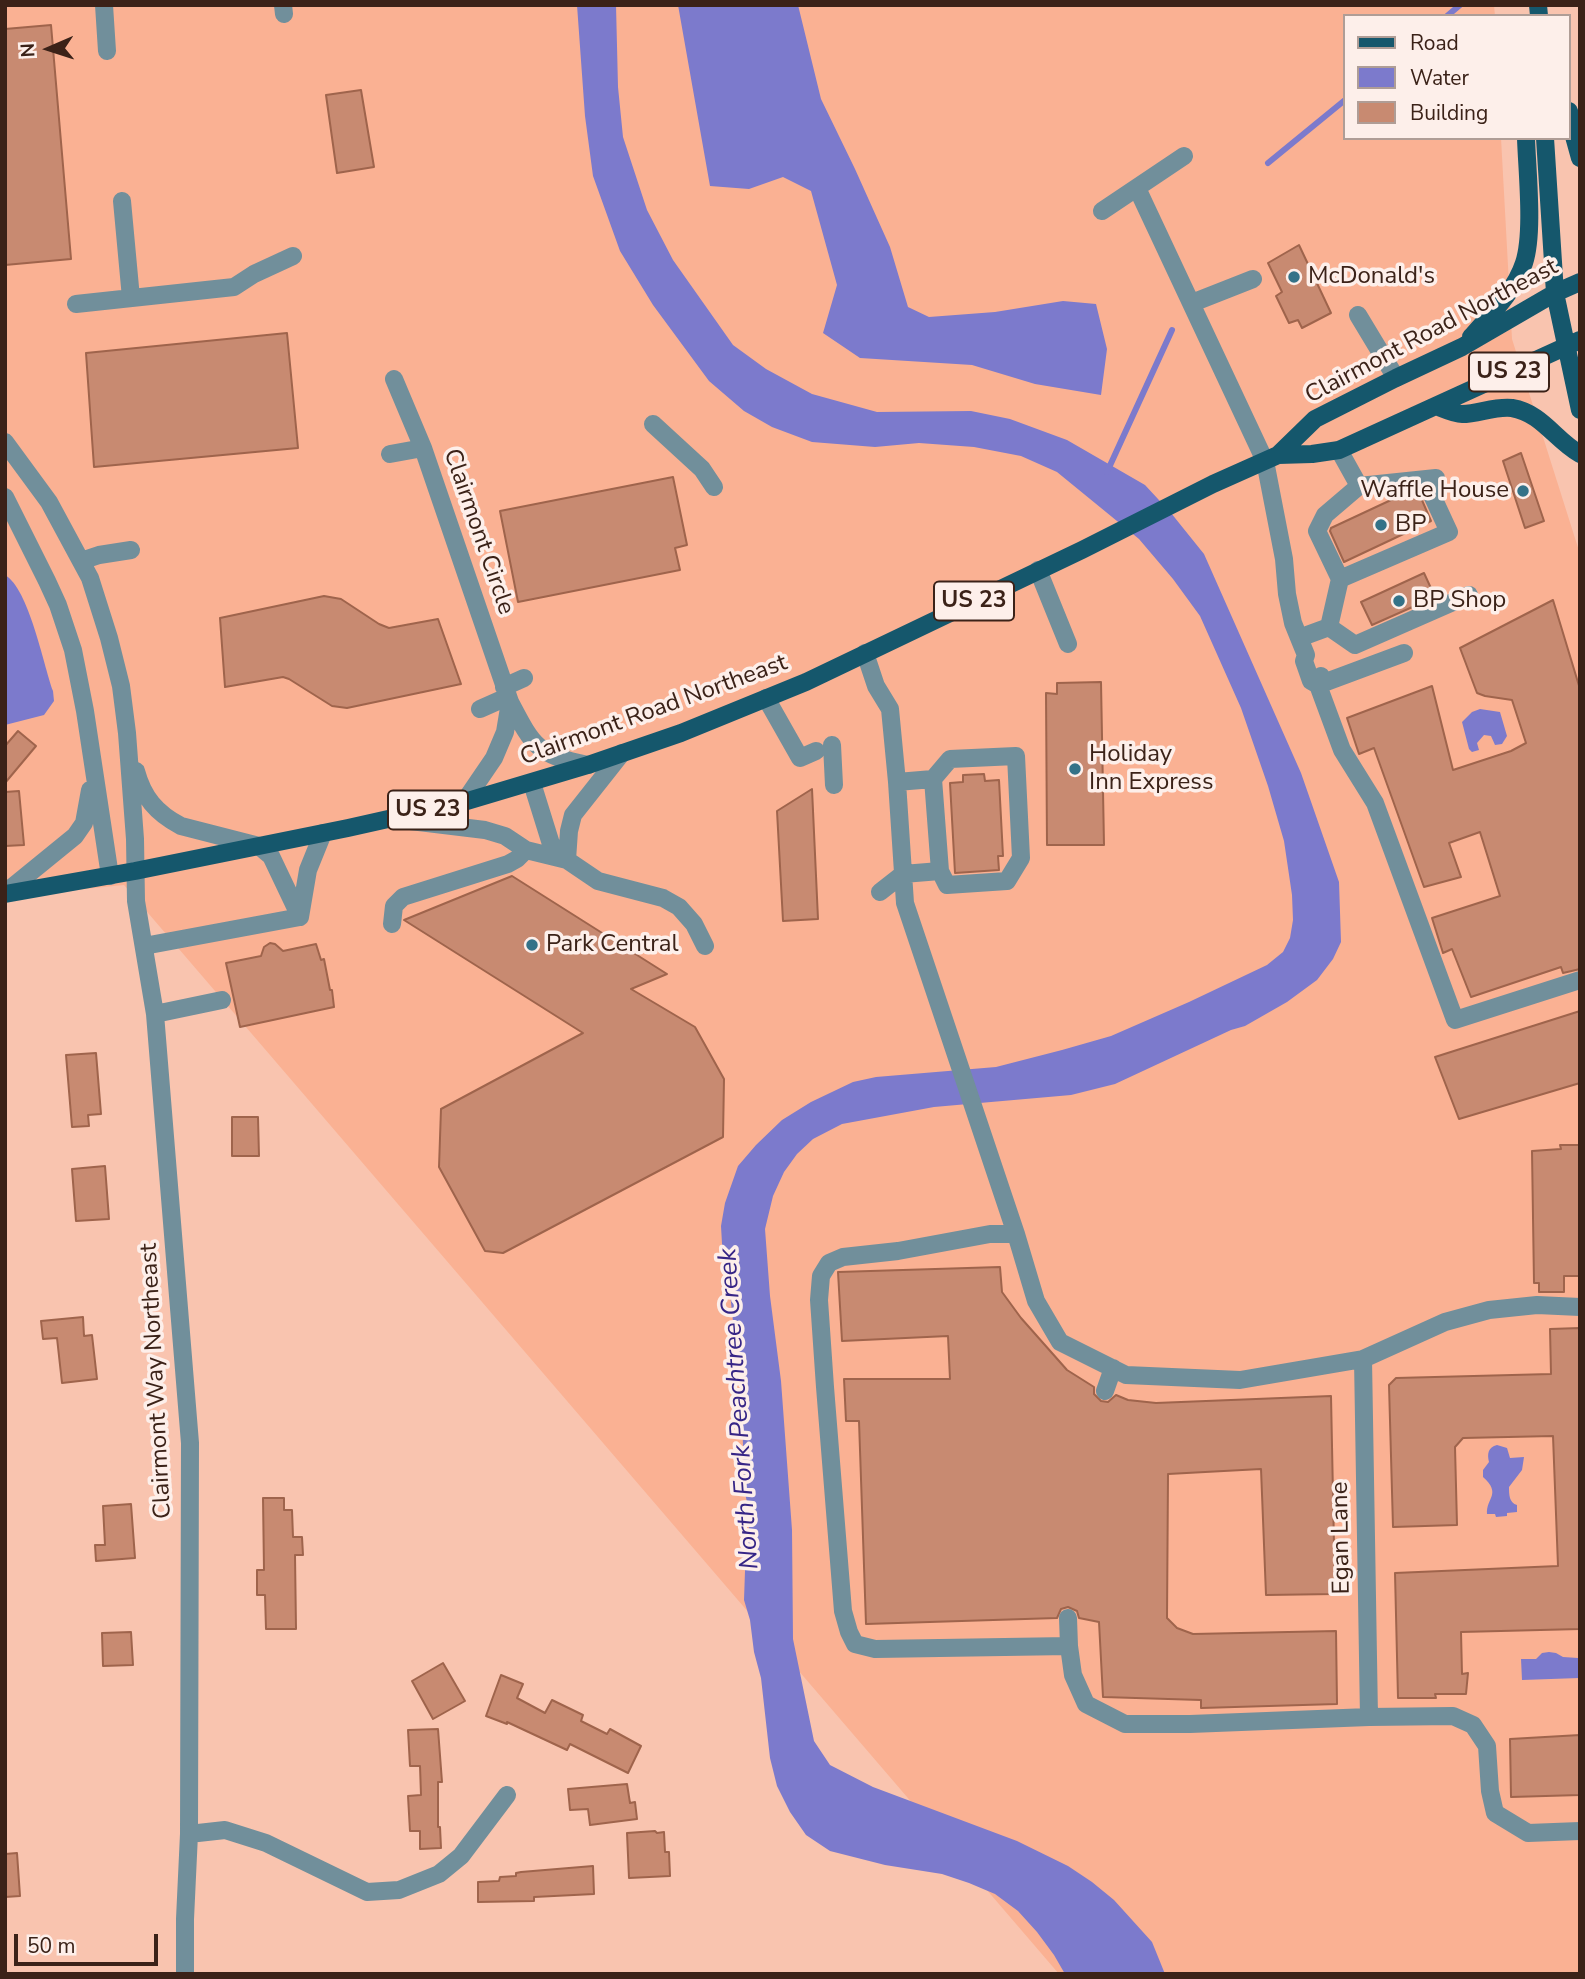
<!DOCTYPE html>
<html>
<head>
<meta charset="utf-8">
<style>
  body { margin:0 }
  #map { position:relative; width:1585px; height:1979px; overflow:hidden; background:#f9c4af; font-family:"Nunito Sans",sans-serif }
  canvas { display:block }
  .frame { position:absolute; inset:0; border:7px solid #3b2218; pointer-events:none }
  .legend { position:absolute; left:1343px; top:14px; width:228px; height:126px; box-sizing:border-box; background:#fdefea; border:2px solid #af9d96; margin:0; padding:9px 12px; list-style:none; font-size:21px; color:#3b2218 }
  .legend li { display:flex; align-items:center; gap:14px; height:35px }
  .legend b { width:35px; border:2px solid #af9d96 }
  .north { position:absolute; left:14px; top:14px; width:70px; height:70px; -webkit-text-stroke:5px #fdefea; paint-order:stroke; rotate:267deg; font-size:19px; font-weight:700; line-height:28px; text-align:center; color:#3b2218 }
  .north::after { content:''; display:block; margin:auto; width:24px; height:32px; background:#3b2218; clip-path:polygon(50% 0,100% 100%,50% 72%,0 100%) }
  .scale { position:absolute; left:14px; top:1934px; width:144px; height:32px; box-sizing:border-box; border:4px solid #3b2218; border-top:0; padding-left:9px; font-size:21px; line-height:24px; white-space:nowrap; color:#3b2218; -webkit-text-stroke:5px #fdefea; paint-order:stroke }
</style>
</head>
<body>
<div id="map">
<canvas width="1585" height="1979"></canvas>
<div class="frame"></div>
<ul class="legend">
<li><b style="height:9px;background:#15576c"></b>Road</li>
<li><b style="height:19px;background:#7c7acc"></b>Water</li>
<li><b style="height:19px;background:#c88a71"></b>Building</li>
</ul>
<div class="north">N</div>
<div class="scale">50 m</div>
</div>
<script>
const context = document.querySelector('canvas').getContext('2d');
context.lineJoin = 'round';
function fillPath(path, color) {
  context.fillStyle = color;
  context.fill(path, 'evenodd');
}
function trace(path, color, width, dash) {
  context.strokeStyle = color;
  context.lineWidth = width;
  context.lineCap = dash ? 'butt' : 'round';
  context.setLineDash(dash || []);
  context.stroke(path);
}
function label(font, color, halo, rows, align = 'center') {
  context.font = font + ' "Nunito Sans",sans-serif';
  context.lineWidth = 7;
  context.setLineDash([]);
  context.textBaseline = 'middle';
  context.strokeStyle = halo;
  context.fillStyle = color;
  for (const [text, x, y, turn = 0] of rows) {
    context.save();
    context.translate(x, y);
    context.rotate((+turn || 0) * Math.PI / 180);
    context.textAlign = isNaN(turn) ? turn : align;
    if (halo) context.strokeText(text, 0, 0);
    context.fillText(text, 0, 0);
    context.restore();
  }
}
fillPath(new Path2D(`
  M5,5H1494L1495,16H1345V138H1501L1512,339L1580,554V1974H1059L124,885L5,897Z`), '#fab193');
fillPath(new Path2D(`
  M577,5H616L618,87L623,137L647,210L673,260L733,345L766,369L812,394L877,412L971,411L1010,419L1067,440L1145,485L1171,513L1204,554L1301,773L1339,882L1341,942L1333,959L1317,980L1287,1002L1245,1026L1231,1030L1115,1084L1071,1095L934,1107L842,1124L813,1139L797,1154L784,1172L773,1196L765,1229L770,1296L781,1381L792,1530L793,1639L814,1741L830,1765L873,1787L1017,1841L1068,1866L1092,1882L1114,1900L1152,1942L1165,1974H1065L1054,1955L1037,1932L1018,1911L995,1894L969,1883L942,1874L885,1865L830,1851L806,1835L790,1812L777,1786L770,1758L761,1678L754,1652L750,1620L744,1600L745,1571L743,1552L748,1536L750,1515L744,1489L741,1362L734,1331L728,1274L723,1261L721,1226L725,1203L738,1166L756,1145L782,1120L811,1102L853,1082L876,1077L996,1067L1062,1050L1111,1036L1189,1002L1267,965L1283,952L1290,938L1293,920L1292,895L1284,841L1268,786L1241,708L1200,616L1173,579L1139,539L1057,472L1021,456L974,447L919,443L875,447L812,442L772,427L744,411L709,381L653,305L620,251L593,176L585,116Z
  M678,5H798L821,99L855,169L890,247L908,307L929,317L995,312L1063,301L1096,304L1107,349L1101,395L1035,384L972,365L860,358L823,333L837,285L811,191L783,177L749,189L710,186Z
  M5,575C29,589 43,663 53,691L54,701L44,715L5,725Z
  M1480,709L1500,712L1507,736L1502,744L1495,745L1491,736L1484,735L1477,743L1479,750L1472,752L1469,749L1462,722L1472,712Z
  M1497,1445L1507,1448L1510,1458L1524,1457L1522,1470L1509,1487C1509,1494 1509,1503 1517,1505V1512L1507,1513V1516L1496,1517L1495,1514H1487C1486,1498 1502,1494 1483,1477V1470L1489,1462C1487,1454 1488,1447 1497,1445Z
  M1549,1652L1556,1653L1563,1657L1578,1658L1579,1678L1522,1680L1521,1659H1536L1542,1653Z`), '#7c7acc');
trace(new Path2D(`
  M1447,16L1460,5
  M1268,163L1345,100
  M1107,472L1172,330`), '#7c7acc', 6);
const building = new Path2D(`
  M51,25L71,259L5,265V29Z
  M361,90L374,167L337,173L326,95Z
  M1299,245L1331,313L1302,328L1298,320L1289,323L1276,296L1282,292L1268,263Z
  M287,333L298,448L94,467L86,353Z
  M1521,453L1544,521L1525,528L1503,461Z
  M673,477L687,545L675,548L680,570L518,602L500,511Z
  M1418,491L1431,521L1344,562L1330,531L1331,528L1406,493Z
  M1424,573L1435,597L1372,625L1361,602Z
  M324,596L341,599L379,624L389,628L438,619L461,684L347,708L332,706L289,679L283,677L225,687L220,618Z
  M1553,600L1580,689V969L1563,973L1561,967L1471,997L1452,949L1443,953L1432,918L1500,896L1480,832L1449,843L1461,877L1424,887L1374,748L1359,754L1347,718L1432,686L1453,770L1511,751L1526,743L1512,700L1485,696L1477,693L1460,648Z
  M1101,682L1104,845H1047L1046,693L1057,694V683Z
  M18,731L36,746L5,783V746Z
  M984,774L985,781L999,780L1003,856H998L999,870L955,873L950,783L963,782V775Z
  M812,789L818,919L783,921L777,811Z
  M19,791L24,845L5,846V792Z
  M512,876L667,974L631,989L695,1027L724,1079L723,1137L503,1253L485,1251L439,1167L441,1109L583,1033L404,920Z
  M270,943L275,944L283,951L316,944L321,960L324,959L330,990H332L334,1007L240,1027L226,963L261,956L264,947Z
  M1580,1011V1083L1459,1119L1435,1057Z
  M96,1053L101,1114L88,1115L89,1126L72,1127L66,1055Z
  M232,1117H258L259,1156H232Z
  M1560,1145H1580V1276H1564V1292H1539V1283H1534L1532,1151L1561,1149Z
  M105,1166L109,1219L76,1221L72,1169Z
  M1000,1267L1002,1292L1021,1318L1067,1370L1094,1387V1394L1101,1401L1108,1402L1116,1395L1128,1400L1156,1403L1331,1396L1335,1594L1266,1595L1261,1469L1168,1474L1167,1618L1177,1628L1193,1634L1336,1631L1337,1704L1201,1708V1700L1103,1697L1099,1622L1079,1618L1077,1611L1068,1607L1061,1609L1057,1618L866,1624L859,1421H846L844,1379H950L948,1336L842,1341L838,1272Z
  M83,1317L84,1336L92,1335L97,1379L62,1383L57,1338L43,1339L41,1321Z
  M1580,1328V1629L1461,1632L1462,1674L1468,1673L1466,1694H1435L1436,1698H1398L1395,1573L1558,1566L1553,1436L1463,1438L1455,1447L1457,1525L1393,1527L1389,1385L1396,1378L1551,1374L1550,1329Z
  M263,1498H284V1510H292L293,1537H302L303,1555H295L296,1629H266L265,1595H257V1570H264Z
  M131,1504L135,1558L96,1561L95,1545H105L103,1506Z
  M131,1632L133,1665L103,1666L102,1633Z
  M443,1663L465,1701L433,1719L412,1681Z
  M501,1675L523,1684L517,1698L545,1713L552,1700L583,1715L581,1721L607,1734L610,1729L641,1746L628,1773L570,1744L567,1750L507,1722V1724L486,1716Z
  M438,1729L442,1782H438V1827H440L441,1848L420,1849V1831H410L408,1796L421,1795L420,1766H410L408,1730Z
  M1580,1735V1795L1511,1797L1510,1739Z
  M627,1784L630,1803L635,1802L637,1819L590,1825L588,1809L570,1810L568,1789Z
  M655,1831L657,1833L664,1832L665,1852H669L670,1876L629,1878L627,1833Z
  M17,1853L20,1896L5,1897V1854Z
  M593,1866L594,1894L534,1897V1901L478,1902V1882L499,1881L500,1877L516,1876V1873L521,1872Z`);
fillPath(building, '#c88a71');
trace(building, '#9f644c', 2);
trace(new Path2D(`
  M104,5L107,51
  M283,5L284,14
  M1137,188L1265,461L1284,559L1287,594L1293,623L1306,655L1304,661L1311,681L1318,685
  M122,201L131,298
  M1102,211L1184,156
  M1192,303L1253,279
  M76,304L234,287L254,274L293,256
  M1358,315L1396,378
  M394,379L423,448L510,702C533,746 537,755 588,765
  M653,424L702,469L714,487
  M5,442L49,502L90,578L109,638L121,686L127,733L135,839L136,901L155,1014L190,1443L189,1834L185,1919V1974
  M1339,450L1359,486L1436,478
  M390,454L423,448
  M5,497L47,581L58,605L73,650L85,711L110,876
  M81,561L99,555L131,550
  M1038,570L1068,644
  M1340,579L1317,531L1325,515L1359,486
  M1329,627L1340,579L1449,532L1425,480
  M1299,638L1329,627L1355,645L1469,595
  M865,653L876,686L890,709L897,782L905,903L1016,1234L1036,1301L1060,1342L1126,1375L1240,1380L1363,1359L1445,1322L1489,1310L1537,1305L1580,1307
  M1321,676L1318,685L1342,750L1375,803L1455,1020L1580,980
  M1318,685L1404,653
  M504,687L524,678
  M766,698L800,758L816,751
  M480,709L507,697
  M832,745L834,785
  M136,771C143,797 156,813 181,826L259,846L271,856L300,917
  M897,782L933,779L950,759L1016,756L1021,858L1007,881L947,885L940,871L933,779
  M532,783L551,844L567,860L598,881L663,898L679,907L694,924L705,946
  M464,802L494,758L505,732L510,702
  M394,819L485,830L505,836L526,850L567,860L569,831L573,815L622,753
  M880,892L903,874L940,871
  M5,893L75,836L84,823L90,790
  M300,917L308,870L323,833
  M392,924L394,906L403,897L508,864L517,859L526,850
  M144,946L300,917
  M155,1014L222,1000
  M1016,1234H990L898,1251L843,1257L829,1263L821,1276L819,1300L825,1387L843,1611L849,1632L855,1644L875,1649L1069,1646L1073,1675L1086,1704L1125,1724H1190L1369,1717L1453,1716L1473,1725L1487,1746L1490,1791L1495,1813L1528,1833L1580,1831
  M1363,1359L1369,1717
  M1105,1391L1113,1368
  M1068,1618L1069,1646
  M189,1834L225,1830L266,1843L367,1892L399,1890L439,1874L461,1856L507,1795`), '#718f9b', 18);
trace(new Path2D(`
  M1538,5L1539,16
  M1569,111L1572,129L1580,158
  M1545,138L1555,293L1580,410
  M1471,337C1490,315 1515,291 1524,263C1534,233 1527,171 1526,138
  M1436,406C1444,409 1454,414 1462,414C1479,414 1494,406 1512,408C1542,413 1555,440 1580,454
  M1278,455L1315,419L1396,378L1462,347L1555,293L1580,282
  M5,894L135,871L348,828L464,802L588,765L681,733L806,682L1082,550L1213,484L1278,455L1312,454L1339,450L1580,340`), '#15576c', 18);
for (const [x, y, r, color] of [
  [1294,277,7,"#347288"],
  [1523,491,7,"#347288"],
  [1381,525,7,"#347288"],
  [1399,601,7,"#347288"],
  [1075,769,7,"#347288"],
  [532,945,7,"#347288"]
]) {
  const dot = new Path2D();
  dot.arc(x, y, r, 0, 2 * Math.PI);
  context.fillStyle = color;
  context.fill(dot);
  trace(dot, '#fdefea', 2.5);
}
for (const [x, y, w] of [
  [1509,372,80],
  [974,601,80],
  [428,810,80]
]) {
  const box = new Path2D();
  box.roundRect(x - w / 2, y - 19.5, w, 39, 5);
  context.fillStyle = '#fdefea';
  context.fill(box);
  trace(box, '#3b2218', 2);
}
label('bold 23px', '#3b2218', null, [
  ["US 23",1509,372],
  ["US 23",974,601],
  ["US 23",428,810]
]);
label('24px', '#3b2218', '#fdefea', [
  ["McDonald's",1308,277],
  ["Waffle House",1509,491,"right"],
  ["BP",1395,525],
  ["BP Shop",1413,601],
  ["Holiday",1089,755],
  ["Inn Express",1089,783],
  ["Park Central",546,945]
], 'left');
label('24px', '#3b2218', '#fdefea', [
  ["Clairmont Road Northeast",1432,332,-28],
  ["Clairmont Circle",478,532,71],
  ["Clairmont Road Northeast",654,711,-20],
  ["Clairmont Way Northeast",157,1381,-93],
  ["Egan Lane",1342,1538,-91]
]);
label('italic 26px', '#362586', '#fdefea', [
  ["North Fork Peachtree Creek",740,1409,-94]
]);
</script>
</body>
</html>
